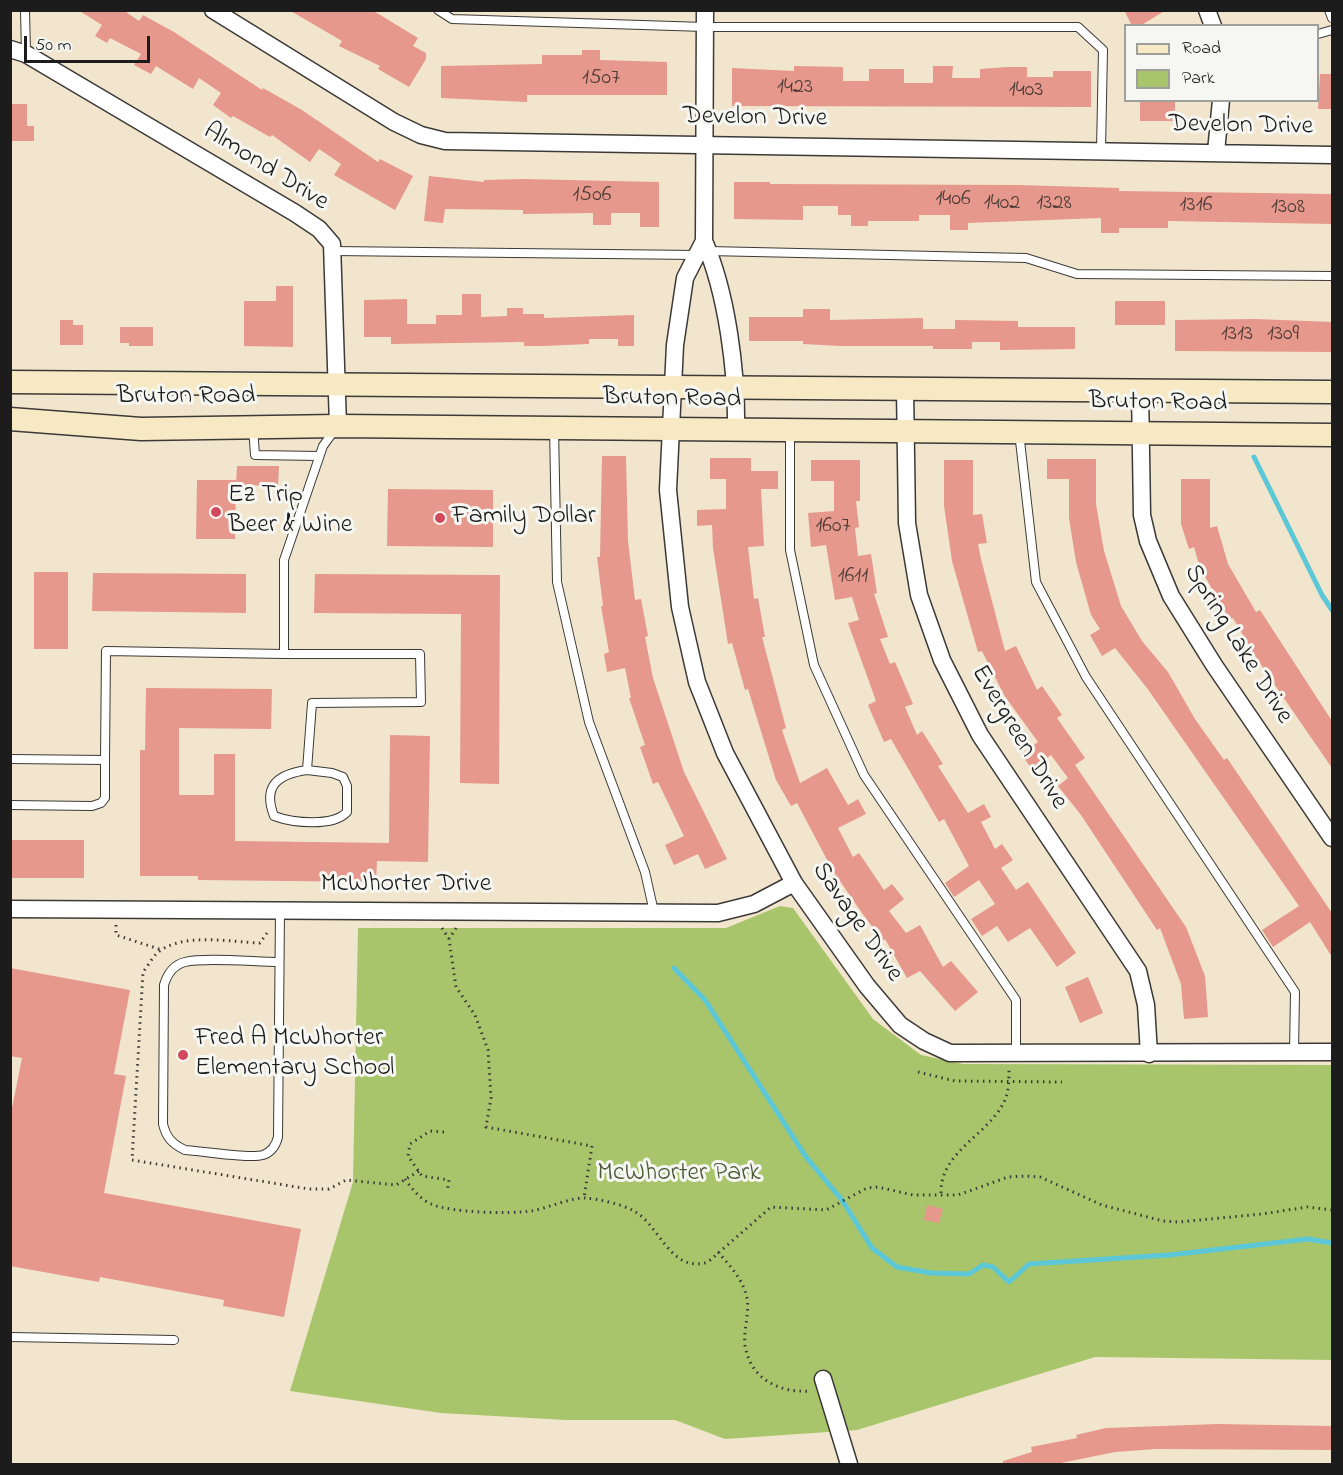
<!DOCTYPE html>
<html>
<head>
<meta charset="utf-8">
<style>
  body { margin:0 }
  #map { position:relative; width:1343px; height:1475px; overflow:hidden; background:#f2e5cd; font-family:"Indie Flower",sans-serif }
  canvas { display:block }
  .frame { position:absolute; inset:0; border:12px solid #1c1c1c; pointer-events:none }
  .legend { position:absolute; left:1124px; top:24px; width:195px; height:78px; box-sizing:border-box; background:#f6f6f2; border:2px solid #9f9f9c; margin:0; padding:8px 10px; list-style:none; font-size:18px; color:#1c1c1c }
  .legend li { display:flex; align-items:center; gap:12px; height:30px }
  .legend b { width:30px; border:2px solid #9f9f9c }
  .scale { position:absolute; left:24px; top:36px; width:126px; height:27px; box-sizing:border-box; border:3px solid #1c1c1c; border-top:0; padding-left:8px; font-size:18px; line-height:21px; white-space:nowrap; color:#1c1c1c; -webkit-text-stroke:4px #f6f6f2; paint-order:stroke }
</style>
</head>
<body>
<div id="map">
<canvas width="1343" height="1475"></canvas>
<div class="frame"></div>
<ul class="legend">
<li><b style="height:8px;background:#f7e9c3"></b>Road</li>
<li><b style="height:16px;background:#a8c56c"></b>Park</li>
</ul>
<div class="scale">50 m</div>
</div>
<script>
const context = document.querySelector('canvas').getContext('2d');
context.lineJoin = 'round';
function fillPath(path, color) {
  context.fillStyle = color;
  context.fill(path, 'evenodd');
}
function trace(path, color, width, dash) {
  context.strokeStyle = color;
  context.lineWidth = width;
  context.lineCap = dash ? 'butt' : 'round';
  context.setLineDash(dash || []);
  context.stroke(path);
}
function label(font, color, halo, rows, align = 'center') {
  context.font = font + ' "Indie Flower",sans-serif';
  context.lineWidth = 6;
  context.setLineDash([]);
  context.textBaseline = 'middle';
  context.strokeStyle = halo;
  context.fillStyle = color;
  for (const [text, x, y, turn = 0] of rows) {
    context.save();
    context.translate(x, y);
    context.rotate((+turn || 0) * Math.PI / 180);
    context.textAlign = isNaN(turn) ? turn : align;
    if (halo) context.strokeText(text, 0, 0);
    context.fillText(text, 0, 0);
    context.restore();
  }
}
fillPath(new Path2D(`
  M780,906L793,908L873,1019L921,1055L963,1064L1332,1065V1360L1095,1357L857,1430L725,1439L675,1420H566L441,1413L290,1391L353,1182L358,928H726Z`), '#a8c56c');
trace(new Path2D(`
  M1254,457L1322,595L1332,610
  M674,968L705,1000L806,1157L842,1200L872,1248L897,1267L931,1273L969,1274L983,1265L993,1267L1009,1282L1029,1264L1169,1255L1308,1239L1332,1243`), '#5cc7d7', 5);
fillPath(new Path2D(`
  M78,10H123L139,21L143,15L174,32L262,90L263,88L302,110L378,162L380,159L413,176L395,210L334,175L341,164L319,149L310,162L272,135L270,137L233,116L231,118L213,105L221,93L199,78L193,89L156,66L151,74L134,65L141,54L110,38L107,43L95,36L102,25Z
  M289,10H372L418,38L413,46L426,53V59L409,87L378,69L380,66L339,46L342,41Z
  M1124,10H1166L1140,26H1132Z
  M582,50H600V60L667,62V95H527V102L441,98V66L542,64V55H582Z
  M794,66L843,67V81H869V69H904V83H933V66H953L952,78H980V69L1007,67H1027V77H1053V71H1091V107L732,106V68L794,71Z
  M1320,74H1332V109H1318Z
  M1140,100H1175V121H1140Z
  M10,104H27V126H34V141H10Z
  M429,176L484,182V180L523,179L659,182V227H640V213H611V225H593V213L523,214V210L445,209L443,223L424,221Z
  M734,182H770V184L1019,185L1119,188V191L1332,194V224L1168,221V228H1119V233H1101V218L968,223V230H950V215H919V221H868V226H851V215H838V206H803V220L734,219Z
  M276,286H293V347L244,346V301H276Z
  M462,294H481V317L507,316V308H523V314H544V318L634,315V346H618V339H589V344L544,346H524V342L391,344V337H364V300L407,299V324H436V315H462Z
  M1115,301H1165V325H1115Z
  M803,309H830V320L923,318V329H955V320L1018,321V327H1075V349L1000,350V342H972V349H933V346H841L803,344V341H749V317H803Z
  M1256,319L1332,322V352L1175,351V320Z
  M60,320H73V325H83V345H60Z
  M120,327H153V346H129V343H120Z
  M602,456H626L628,541L635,600L641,599L648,636L645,637L653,678L684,772L727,859L705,869L698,854L674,865L665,845L684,836L658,782L653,784L640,747L645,745L629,698H631L625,668L607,672L604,654L609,652L601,606H603L597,557H600Z
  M710,458H751V471H778V489H761L764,546L748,547L754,599L758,598L765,637H762L786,728L782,730L800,783L827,768L848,805L858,799L866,814L838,828L853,857L859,853L884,890L892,884L904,899L889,911L906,933L920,925L943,967L951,961L978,992L955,1011L920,971L907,978L885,939L883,941L862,913L833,871L797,803L791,806L776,780L748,689L745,690L732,643L728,644L713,548L712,525L697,526V510L726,509V479H710Z
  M1047,459H1096V504L1104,551L1121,606L1142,641L1168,672L1195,719L1224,760L1227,758L1332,913V957L1310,922L1273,947L1262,930L1299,906L1147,688L1115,648L1102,656L1090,635L1100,629L1091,615L1076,562L1069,518V479H1047Z
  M811,460H860V501H856L859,527L855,528L858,556L871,554L877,593L874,594L888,637L880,639L890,664L895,662L913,704L905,707L917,735L922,731L943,764L938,766L968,813L984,804L991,817L981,822L995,849L1002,844L1013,860L1001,868L1016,890L1028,882L1076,953L1057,967L1030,928L1008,942L997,926L982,936L971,919L995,904L979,880L954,897L945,883L969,866L944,819L939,822L891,739L884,742L868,705L876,701L848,623L859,620L852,597L835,600L826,545L811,547L808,513L834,511V481H811Z
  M944,460H973V515L982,514L987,543L978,544L981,559L1005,651L1016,646L1037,690L1042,686L1062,715L1057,718L1085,758L1075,765L1186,927L1205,976L1208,1017L1184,1019L1181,984L1160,928L1157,930L1081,815L1058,786L1068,778L1051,755L1032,769L1021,754L1038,742L1004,695L982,651L978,652L952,561L944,506Z
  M237,466H279L278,486L236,485Z
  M1181,479H1210V528L1217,526L1228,564L1256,612L1260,610L1332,721V768L1257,659L1233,618L1230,620L1200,568L1194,547L1189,549L1181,524Z
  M197,480H236L235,539H196Z
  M388,489L493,490V547L387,546Z
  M34,572H68V649H34Z
  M93,573L246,574V613L92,611Z
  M315,574L500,575L499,784L460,783L461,614L314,613Z
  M146,688L272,689L271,729L179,728V795H214V754H235V841L389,843L390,735L430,736L428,862L377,861L376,882L198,880V876H140V750H145Z
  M10,840H84V878H10Z
  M10,968L130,990L114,1074L126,1076L104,1193L301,1229L284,1317L223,1306L224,1300L100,1277L99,1282L10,1266V1118L22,1058L10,1056Z
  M1088,977L1103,1013L1080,1023L1065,987Z
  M927,1205L943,1209L939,1223L924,1220Z
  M1218,1424L1332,1426V1450L1156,1449L1115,1452L1056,1464H1003V1461L1032,1452L1031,1447L1077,1438L1076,1435L1106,1428Z`), '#e5988b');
const lane = new Path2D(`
  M25,10L26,54
  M438,10L452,19L705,27H1078L1103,50L1101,150
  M1329,10L1332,18
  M1318,34L1332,30
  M332,251L697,255
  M708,251L1026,258L1077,274L1332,276
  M253,427L255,455L319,456
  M554,428L557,582L589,722L645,872L654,912
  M790,431V550L814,665L864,775L1016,1000V1054
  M1019,432L1036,582L1086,677L1295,992L1294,1053
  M284,654H420L421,702L312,703L307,770
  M10,759L105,760L106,651L284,654V560L323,446L336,428
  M307,770L332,773L343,777L347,786V812C333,827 293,823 274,816C262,785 279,774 307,770Z
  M10,805L92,806L101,803L105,798V760
  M279,962C256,962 205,957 185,962C173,965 167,975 164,985L163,1124C166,1137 172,1144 185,1150C202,1151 249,1159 263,1155C272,1152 276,1145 278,1137L280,911
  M10,1337L174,1340`);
const street = new Path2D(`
  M213,10L394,122L421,135L445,141L1332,155
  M705,10L704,241C727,293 737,372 736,429
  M1207,10L1213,26
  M10,49L26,54L295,213L319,229L332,244L338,426
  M1216,152L1221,100
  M704,241L685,278L675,345L668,490L680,607L697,682L725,753L794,883L867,986L900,1025L924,1041L950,1053L1332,1052
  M905,389L907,523L919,595L942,660L980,735L1138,971L1146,1005L1149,1054
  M1140,390L1142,515L1148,541L1171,596L1214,665L1332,838
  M10,909L718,913L754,904L794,883
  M823,1379L849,1464`);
const secondary = new Path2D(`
  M10,382L1332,392
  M10,419L141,429L338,426L1332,435`);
trace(lane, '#3c3a37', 10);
trace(street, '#3c3a37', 19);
trace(secondary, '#3c3a37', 25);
trace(new Path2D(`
  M116,925V935L162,950
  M442,928L449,939
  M456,928L449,939L456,987L475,1015L488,1050L491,1098L486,1127L592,1146L584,1198
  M267,933L260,943C230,942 182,932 157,953C152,958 148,966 143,972L132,1160L309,1189H329L346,1180L396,1185L419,1171
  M918,1072L955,1081L1062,1082
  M444,1132L430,1131L410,1144L408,1156L422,1176L449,1180L447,1192
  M405,1179C412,1189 420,1199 431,1204C451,1213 510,1214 531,1211C549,1208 568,1198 585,1198C599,1199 621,1204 634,1211C660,1225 670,1274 708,1262L771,1207L826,1210L867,1188L878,1187L913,1195H958L1008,1177L1025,1176L1040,1177L1102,1205L1163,1221L1179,1222L1262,1214L1307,1207L1332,1210
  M941,1193C940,1152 988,1135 1004,1102C1009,1092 1009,1080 1009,1069
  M718,1252C729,1265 741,1277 746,1294C751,1311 743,1328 745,1345C750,1379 779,1393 810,1391`), '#3c3a37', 3, [1.5, 4.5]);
trace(lane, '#fff', 8);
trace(street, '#fff', 16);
trace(secondary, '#f7e9c3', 22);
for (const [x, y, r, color] of [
  [216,512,6,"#d1495b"],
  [440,518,6,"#d1495b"],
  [183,1055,6,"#d1495b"]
]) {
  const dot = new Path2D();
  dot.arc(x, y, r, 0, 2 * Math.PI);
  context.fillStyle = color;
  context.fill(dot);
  trace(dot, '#f6f6f2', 2);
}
label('22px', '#4e3b38', null, [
  ["1507",601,79],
  ["1423",795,88],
  ["1403",1026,91],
  ["1506",592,196],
  ["1406",953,200],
  ["1402",1002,204],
  ["1328",1054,204],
  ["1316",1196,206],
  ["1308",1288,208],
  ["1313",1237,335],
  ["1309",1283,335],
  ["1607",833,527],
  ["1611",853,577]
]);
label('26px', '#1c1c1c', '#f6f6f2', [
  ["Develon Drive",755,119,1],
  ["Develon Drive",1241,127,1],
  ["Almond Drive",265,168,32],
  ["Bruton Road",186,398],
  ["Bruton Road",672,400,1],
  ["Bruton Road",1158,404,1],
  ["Spring Lake Drive",1237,645,58],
  ["Evergreen Drive",1018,738,59],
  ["McWhorter Drive",406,886],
  ["Savage Drive",856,923,55]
]);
label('26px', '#1c1c1c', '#f6f6f2', [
  ["Ez Trip",228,497],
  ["Beer & Wine",228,527],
  ["Family Dollar",452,518],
  ["Fred A McWhorter",195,1040],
  ["Elementary School",195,1070]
], 'left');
label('26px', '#4d5738', '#f6f6f2', [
  ["McWhorter Park",679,1175]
]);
</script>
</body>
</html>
